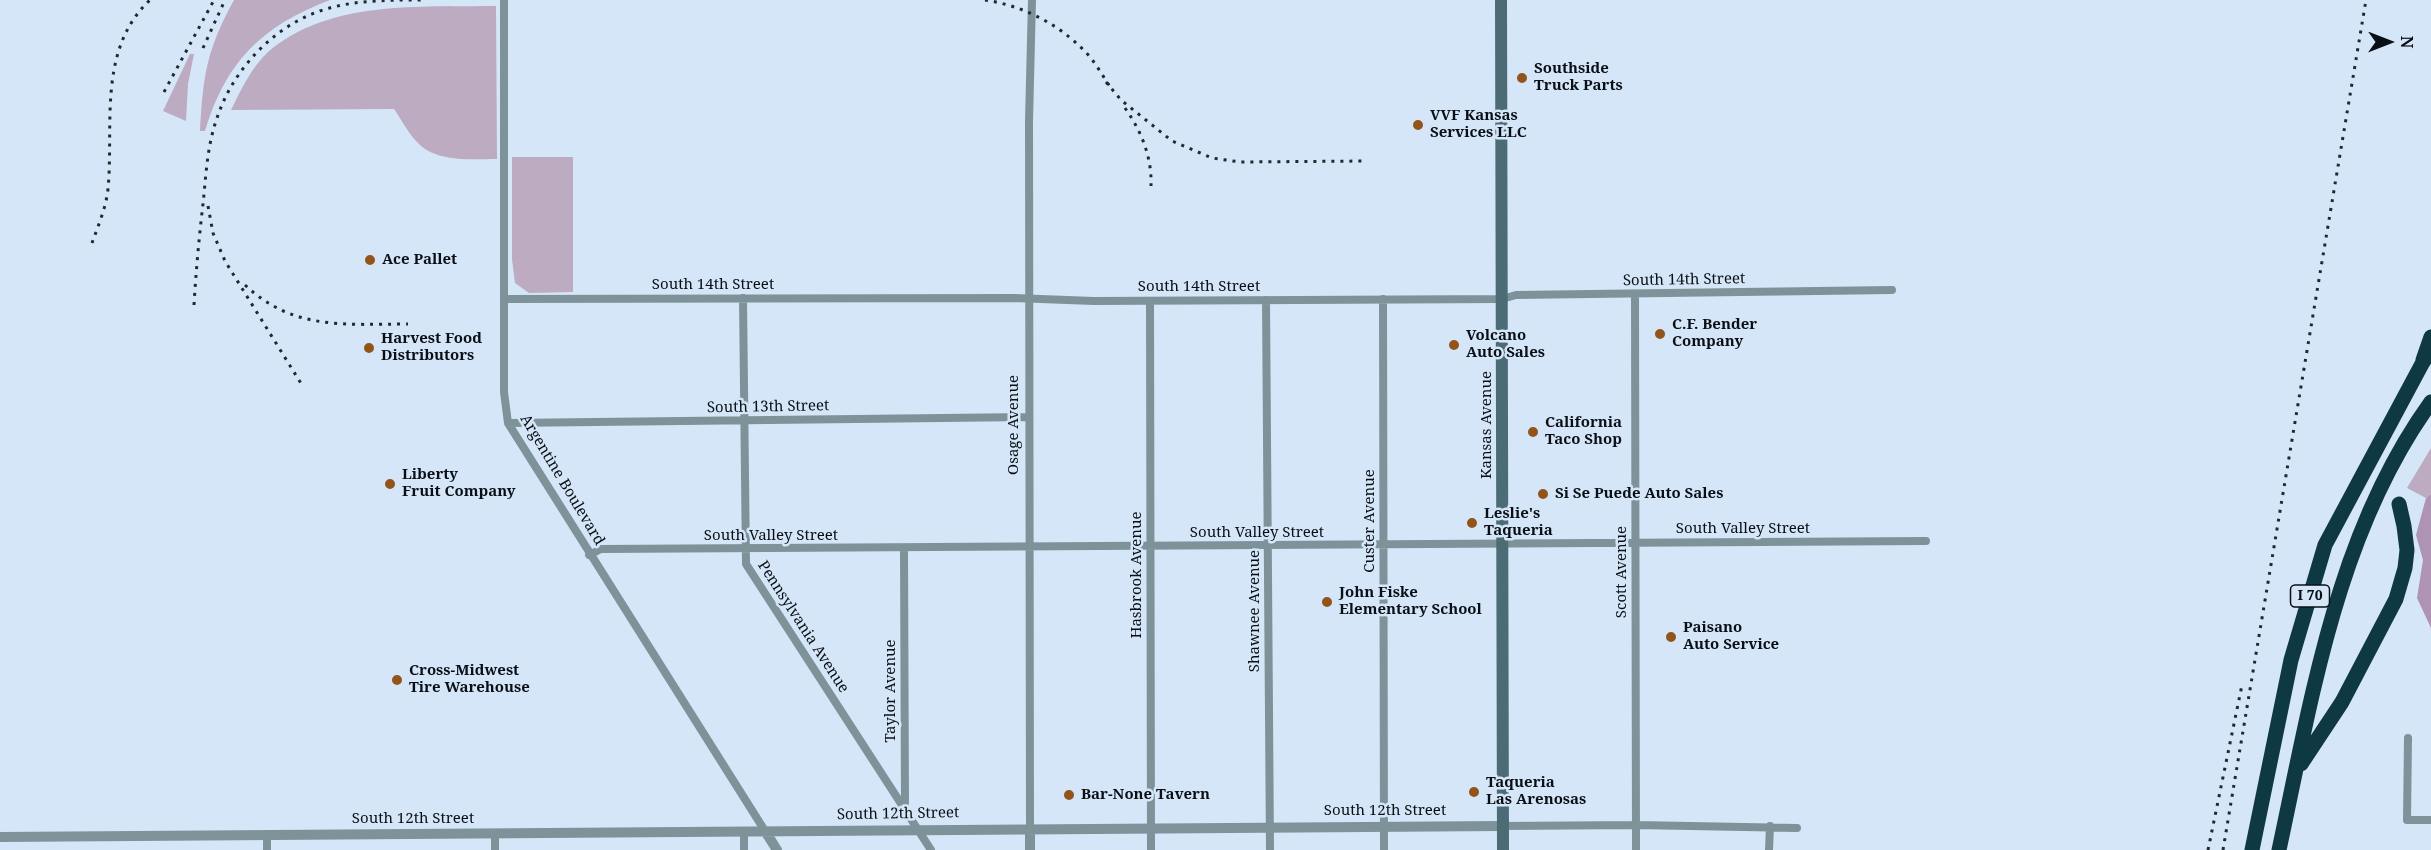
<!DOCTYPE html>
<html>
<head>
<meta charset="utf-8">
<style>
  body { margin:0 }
  #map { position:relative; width:2431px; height:850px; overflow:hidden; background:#d5e6f8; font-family:"Noto Serif",serif }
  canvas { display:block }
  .north { position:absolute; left:2359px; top:12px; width:60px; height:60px; -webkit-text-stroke:4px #d5e6f8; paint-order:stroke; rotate:90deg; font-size:16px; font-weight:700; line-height:24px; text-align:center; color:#0a0f15 }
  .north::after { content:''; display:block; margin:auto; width:21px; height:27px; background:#0a0f15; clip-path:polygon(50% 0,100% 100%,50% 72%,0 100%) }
</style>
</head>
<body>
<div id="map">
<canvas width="2431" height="850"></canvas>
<div class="north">N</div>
</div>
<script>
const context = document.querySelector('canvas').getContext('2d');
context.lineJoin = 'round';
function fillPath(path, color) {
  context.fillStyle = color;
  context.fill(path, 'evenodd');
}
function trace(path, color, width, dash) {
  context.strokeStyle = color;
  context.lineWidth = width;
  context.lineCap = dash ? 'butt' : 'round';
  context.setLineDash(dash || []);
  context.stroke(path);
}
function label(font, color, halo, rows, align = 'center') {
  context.font = font + ' "Noto Serif",serif';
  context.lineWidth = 5;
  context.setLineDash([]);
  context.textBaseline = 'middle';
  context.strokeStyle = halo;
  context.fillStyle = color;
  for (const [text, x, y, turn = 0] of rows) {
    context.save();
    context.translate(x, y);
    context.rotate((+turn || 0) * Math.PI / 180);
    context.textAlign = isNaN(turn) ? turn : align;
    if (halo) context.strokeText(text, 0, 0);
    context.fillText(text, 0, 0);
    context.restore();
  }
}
fillPath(new Path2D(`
  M234,0H330C262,26 226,61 205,131H200C203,75 207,49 234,0Z
  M496,6L497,159C471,159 435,163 416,141C407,131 401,119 394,109L231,110C241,90 251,68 268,52C328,0 420,7 496,6Z
  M190,54H194L188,84L186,121L163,111Z
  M512,157H573V292L529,293L515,283L512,259Z
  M2431,448V494L2426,498L2407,488Z`), '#bcabc1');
fillPath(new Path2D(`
  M2431,494V628L2417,598L2423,560L2416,535L2426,498Z`), '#ae93b7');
trace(new Path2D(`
  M504,0V392L508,423L765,831
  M1635,295L1636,850
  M743,298L746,564L931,850
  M505,299L1014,298L1094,301L1502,299L1516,295L1892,290
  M1383,299L1384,850
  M1266,300L1270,850
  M1150,301L1151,850
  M508,423L1029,417
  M904,549L905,807
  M589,555L601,549L1926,541
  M2408,738L2407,820H2431
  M1502,826L1636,825L1797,828
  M1030,828L1029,121L1032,0
  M744,831V850
  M495,833V850
  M267,835V850
  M1769,850L1770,826`), '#7d9399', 8);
trace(new Path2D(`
  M1030,828V850
  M765,831L777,850
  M0,837L1502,826`), '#7d9399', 10);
trace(new Path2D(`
  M1501,0L1503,850`), '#4b6c75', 12);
trace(new Path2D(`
  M2423,360L2431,337
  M2301,764L2342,702L2396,599L2405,568L2407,550L2404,526L2399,504
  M2252,850L2291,660L2325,545L2423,362L2431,351
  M2279,850C2312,697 2337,532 2431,402`), '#0e3842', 15);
trace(new Path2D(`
  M985,0C1025,6 1063,26 1090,57C1098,67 1104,78 1111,88
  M203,48L225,0
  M1106,82L1121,100L1172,141L1212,158L1240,162L1367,161
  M164,92L214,0
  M1125,108C1141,131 1152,156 1151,186
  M208,206L213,233L225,261L302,385
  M92,243C98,226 106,208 108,189C114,125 97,50 150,0
  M245,285C294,331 346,324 408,324
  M194,305C196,271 199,238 203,204C206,176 207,146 217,118C233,69 275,24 326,9C356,0 390,0 422,0
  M2208,850L2242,685
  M2223,850L2366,0`), '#21282f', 3, [3, 6]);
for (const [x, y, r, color] of [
  [1522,78,6,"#925419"],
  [1418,125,6,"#925419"],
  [370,260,6,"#925419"],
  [1660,334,6,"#925419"],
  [1454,345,6,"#925419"],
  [369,348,6,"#925419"],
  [1533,432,6,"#925419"],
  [390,484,6,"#925419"],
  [1543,494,6,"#925419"],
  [1472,523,6,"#925419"],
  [1327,602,6,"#925419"],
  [1671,637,6,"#925419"],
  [397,680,6,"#925419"],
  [1474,792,6,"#925419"],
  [1069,795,6,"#925419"]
]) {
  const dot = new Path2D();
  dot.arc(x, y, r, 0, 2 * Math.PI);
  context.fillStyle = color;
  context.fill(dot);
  trace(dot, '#d5e6f8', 2);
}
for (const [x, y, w] of [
  [2310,596,39]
]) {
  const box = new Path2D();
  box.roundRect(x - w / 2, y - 11, w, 22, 4.5);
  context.fillStyle = '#d5e6f8';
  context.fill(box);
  trace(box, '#0a0f15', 1.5);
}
label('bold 14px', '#0a0f15', null, [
  ["I 70",2310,596]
]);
label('bold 15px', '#0a0f15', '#d5e6f8', [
  ["Southside",1534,69],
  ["Truck Parts",1534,86],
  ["VVF Kansas",1430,116],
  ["Services LLC",1430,133],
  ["Ace Pallet",382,260],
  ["C.F. Bender",1672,325],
  ["Company",1672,342],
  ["Volcano",1466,336],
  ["Auto Sales",1466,353],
  ["Harvest Food",381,339],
  ["Distributors",381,356],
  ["California",1545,423],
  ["Taco Shop",1545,440],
  ["Liberty",402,475],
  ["Fruit Company",402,492],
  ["Si Se Puede Auto Sales",1555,494],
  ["Leslie's",1484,514],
  ["Taqueria",1484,531],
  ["John Fiske",1339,593],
  ["Elementary School",1339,610],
  ["Paisano",1683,628],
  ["Auto Service",1683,645],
  ["Cross-Midwest",409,671],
  ["Tire Warehouse",409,688],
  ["Taqueria",1486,783],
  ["Las Arenosas",1486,800],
  ["Bar-None Tavern",1081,795]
], 'left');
label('15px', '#0a0f15', '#d5e6f8', [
  ["South 14th Street",1684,280,-1],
  ["South 14th Street",713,285],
  ["South 14th Street",1199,287],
  ["South 13th Street",768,407,-1],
  ["Osage Avenue",1014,425,-90],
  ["Kansas Avenue",1487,425,-90],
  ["Argentine Boulevard",562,480,59],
  ["Custer Avenue",1370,521,-90],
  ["South Valley Street",1743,529],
  ["South Valley Street",1257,533],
  ["South Valley Street",771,536],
  ["Scott Avenue",1622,572,-90],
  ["Hasbrook Avenue",1137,575,-90],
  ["Shawnee Avenue",1255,611,-90],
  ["Pennsylvania Avenue",803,627,57],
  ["Taylor Avenue",891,691,-90],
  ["South 12th Street",1385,811],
  ["South 12th Street",898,814,-1],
  ["South 12th Street",413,819]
]);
</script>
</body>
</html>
